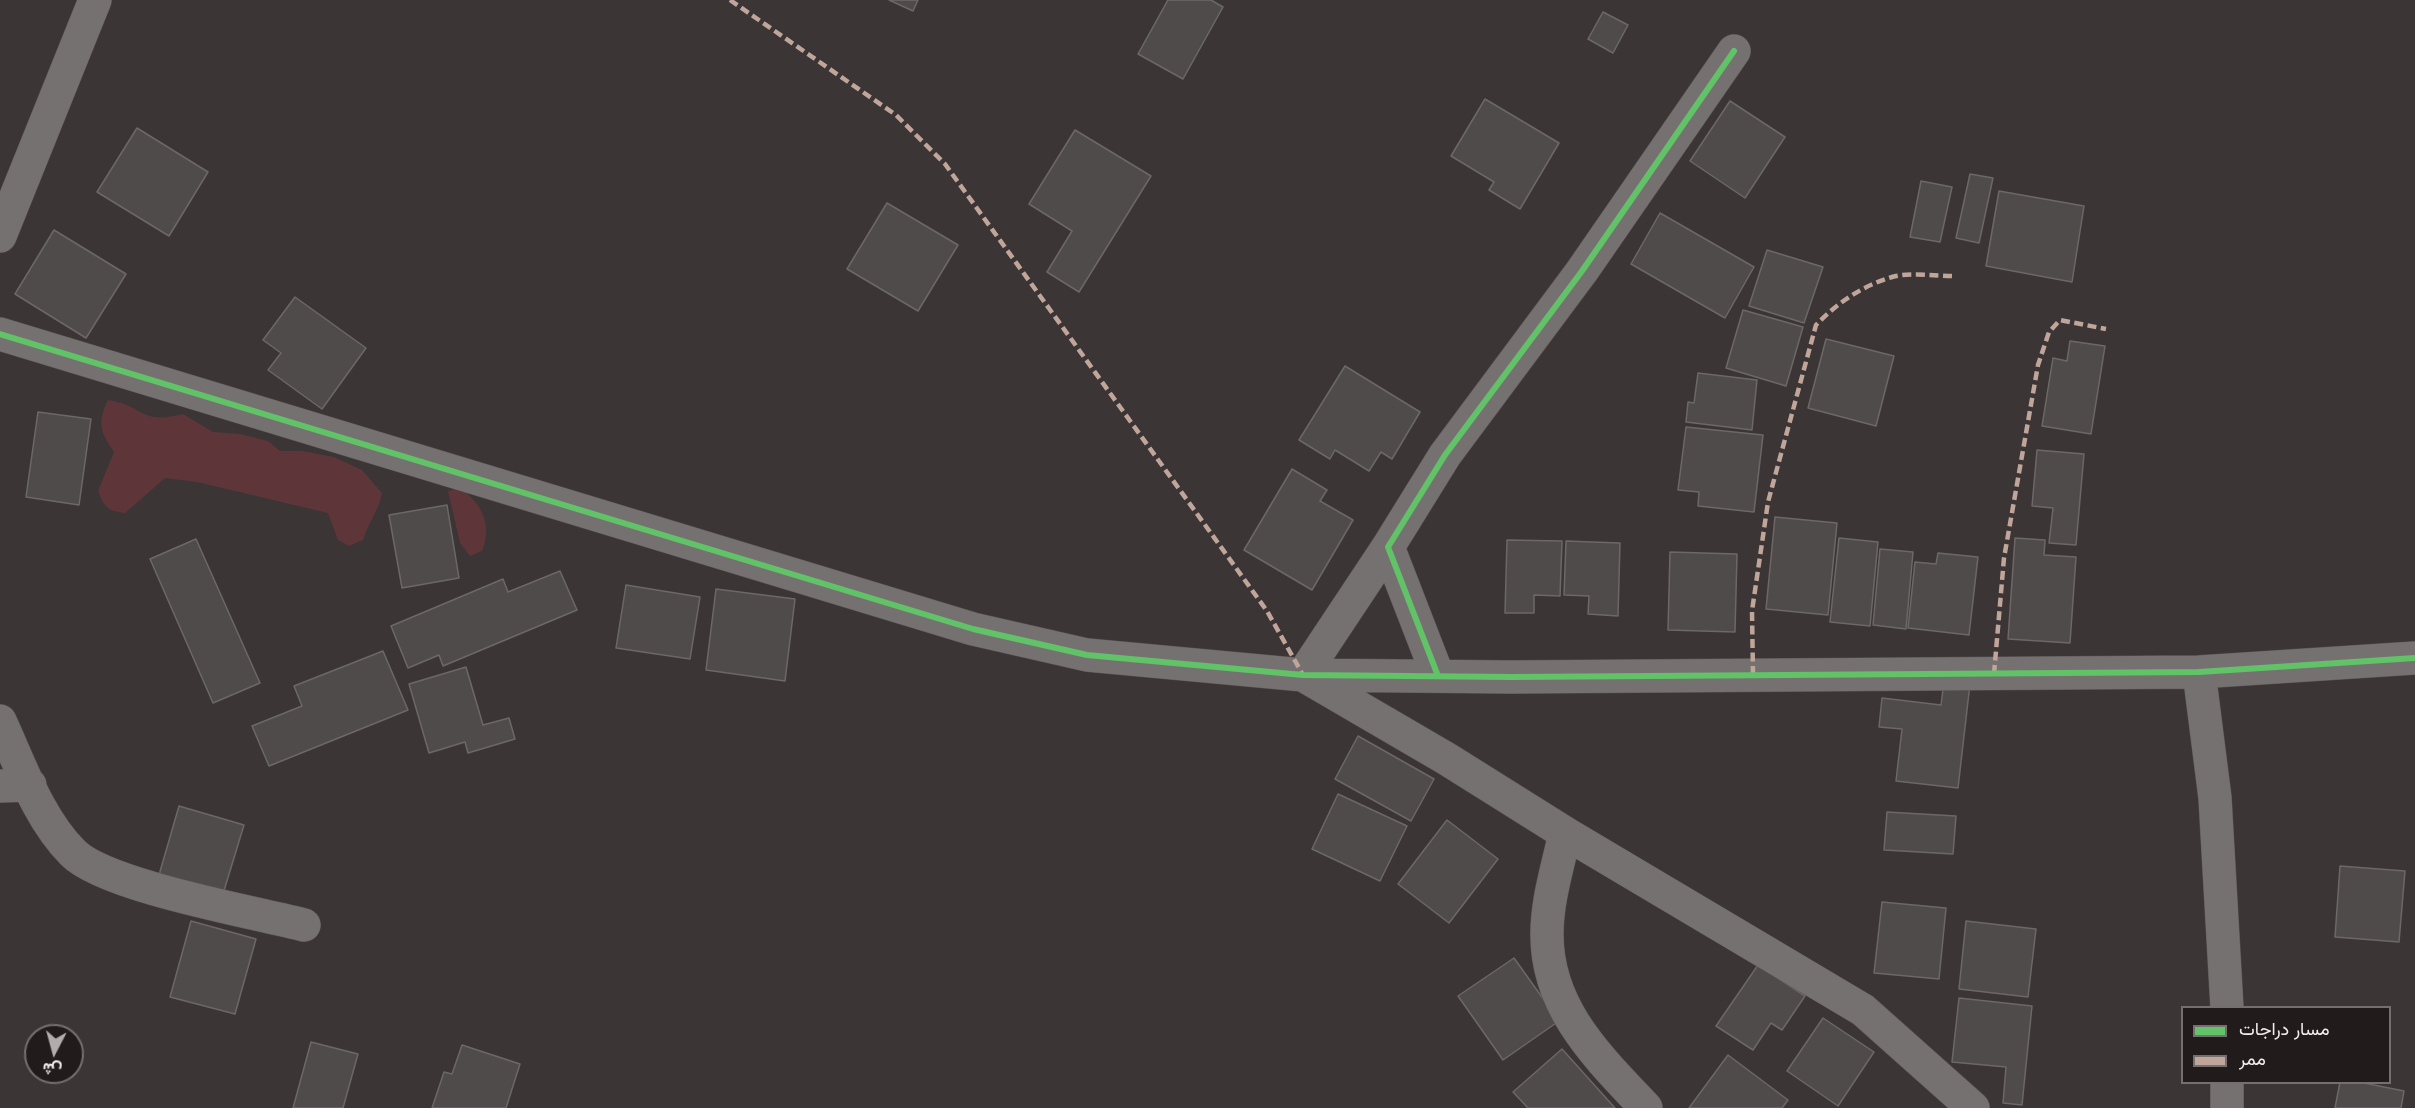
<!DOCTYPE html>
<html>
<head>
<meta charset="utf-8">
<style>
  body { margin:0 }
  #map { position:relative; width:2415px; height:1108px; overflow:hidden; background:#3b3535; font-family:Mulish,Vazirmatn,sans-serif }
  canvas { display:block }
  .legend { position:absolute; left:2181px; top:1006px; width:210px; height:78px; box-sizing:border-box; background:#211b1c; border:2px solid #756f6f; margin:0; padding:8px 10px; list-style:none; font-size:18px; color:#f4ecec }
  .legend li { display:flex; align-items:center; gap:12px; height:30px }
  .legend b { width:30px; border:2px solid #756f6f }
  .north { position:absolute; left:24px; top:1024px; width:60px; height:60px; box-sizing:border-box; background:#211b1c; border:2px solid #756f6f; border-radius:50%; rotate:186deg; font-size:16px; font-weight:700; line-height:24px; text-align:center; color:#f4ecec }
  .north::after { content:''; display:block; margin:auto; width:21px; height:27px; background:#b3acac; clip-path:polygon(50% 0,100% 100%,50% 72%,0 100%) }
</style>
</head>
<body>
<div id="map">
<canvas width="2415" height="1108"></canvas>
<ul class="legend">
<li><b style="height:8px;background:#61c268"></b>مسار دراجات</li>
<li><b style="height:8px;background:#c0a59a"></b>ممر</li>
</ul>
<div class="north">ش</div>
</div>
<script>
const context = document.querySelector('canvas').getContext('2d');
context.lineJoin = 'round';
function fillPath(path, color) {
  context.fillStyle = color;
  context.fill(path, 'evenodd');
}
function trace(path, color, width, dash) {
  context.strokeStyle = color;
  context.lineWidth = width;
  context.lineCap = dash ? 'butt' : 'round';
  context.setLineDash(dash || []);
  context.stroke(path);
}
fillPath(new Path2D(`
  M108,400C145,406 139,425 183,414L213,432L240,434L268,441L280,451H302L334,457L362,470L382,493C379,510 368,523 363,540L349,546L338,540L328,513L197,482L165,478L125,513C108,511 104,507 98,491L114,452C100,432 97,422 108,400Z
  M459,488C481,501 493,525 482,551L470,556L460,543L448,491Z`), '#5e3639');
const building = new Path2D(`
  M889,0H918L913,11Z
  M1168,0H1211L1223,7L1183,79L1138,54Z
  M1603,12L1628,25L1613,53L1588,39Z
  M1485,99L1559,143L1520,209L1489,190L1494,182L1451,156Z
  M1730,101L1785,137L1745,198L1690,161Z
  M137,128L208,172L169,236L97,192Z
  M1075,130L1151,176L1079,292L1047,272L1072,231L1029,204Z
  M1970,174L1993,178L1979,243L1956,238Z
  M1921,181L1952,187L1940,242L1910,237Z
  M1999,191L2084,206L2072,282L1986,266Z
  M887,203L958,245L918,311L847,269Z
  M1660,213L1754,267L1725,318L1631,264Z
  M54,230L126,274L86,338L15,294Z
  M1767,250L1823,267L1804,323L1749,306Z
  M295,297L366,348L322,409L268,370L281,353L263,340Z
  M1743,310L1803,327L1786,386L1726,368Z
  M1826,339L1894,356L1876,426L1808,408Z
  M2070,341L2105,346L2091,434L2042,426L2053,358L2067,361Z
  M1345,366L1420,412L1392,459L1381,452L1369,471L1335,450L1330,459L1299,440Z
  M1698,373L1757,380L1752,430L1686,422L1688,402L1694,403Z
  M38,412L91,419L79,505L26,497Z
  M1686,427L1763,435L1754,512L1698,506L1699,492L1678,490Z
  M2037,450L2084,454L2076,545L2049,543L2053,508L2032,506Z
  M1292,469L1327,490L1320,501L1353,520L1312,590L1244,550Z
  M447,505L459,578L402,588L389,515Z
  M1775,517L1837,523L1828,615L1766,609Z
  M1839,538L1878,542L1870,626L1830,622Z
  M2015,538L2045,540L2044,555L2076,557L2070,643L2008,639Z
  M196,539L260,683L213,703L150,559Z
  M1507,540L1562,541L1560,596L1534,595V613H1505Z
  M1566,541L1620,543L1618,616L1588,614L1589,596L1564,595Z
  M1880,549L1913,552L1906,629L1873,625Z
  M1670,552L1737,554L1735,632L1668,630Z
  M1938,553L1978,557L1969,635L1908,628L1915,562L1936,564Z
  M560,571L577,610L443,666L439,655L408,668L391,626L503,579L508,592Z
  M626,585L700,597L690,659L616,648Z
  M716,589L795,599L785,681L706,670Z
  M383,651L408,710L269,766L252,726L302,706L294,686Z
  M466,667L483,725L509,718L515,739L468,753L465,742L429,753L409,684Z
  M1944,682L1970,684L1958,788L1896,781L1902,729L1879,727L1882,698L1941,705Z
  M1358,736L1434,779L1411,821L1335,779Z
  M1338,794L1407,826L1380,881L1312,849Z
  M179,806L244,825L223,894L159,875Z
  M1887,812L1956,816L1953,854L1884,850Z
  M1447,820L1498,859L1449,923L1398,884Z
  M2340,866L2405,871L2399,942L2335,937Z
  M1882,902L1946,908L1939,979L1874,973Z
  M191,921L256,939L235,1014L170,997Z
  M1966,921L2036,929L2028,997L1959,989Z
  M1514,958L1559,1021L1503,1060L1458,996Z
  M1758,965L1805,996L1782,1030L1771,1023L1753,1050L1716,1026Z
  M1959,998L2032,1006L2022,1105L2003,1103L2006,1067L1952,1062Z
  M1823,1018L1874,1052L1838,1106L1787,1071Z
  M311,1042L358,1054L343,1108H293Z
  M462,1045L520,1064L506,1108H432L444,1072L452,1074Z
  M1562,1049L1615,1108H1528L1513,1092Z
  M1728,1055L1788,1100L1782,1108H1689Z
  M2340,1082H2359L2404,1091L2401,1108H2335Z`);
fillPath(building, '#504b4b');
trace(building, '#6d6868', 1.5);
const minor = new Path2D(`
  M0,236L95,0
  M0,334L973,629L1087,655L1303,675L1511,677L2199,672L2415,658
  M1388,547L1303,675L1447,759L1565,833L1863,1010L1973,1108
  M2199,672L2215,798L2227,1008
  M1438,676L1388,547L1445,455L1582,271L1734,51
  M0,721C20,764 38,818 73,853C106,886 253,912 304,925
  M0,786L30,785
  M1565,833C1558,866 1547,900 1547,933C1546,1008 1598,1057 1646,1108
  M2227,1108V1082`);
trace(minor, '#595353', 34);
trace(minor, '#767171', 33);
trace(new Path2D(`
  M730,0L896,115L945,164L1267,611L1303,675
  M1994,674L2004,558L2038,365L2049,332L2060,320L2106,329
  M1753,675L1752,611L1768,502L1816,325C1837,303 1862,286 1892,277C1910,272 1935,276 1954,276`), '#c0a59a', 4.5, [9, 4.5]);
trace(new Path2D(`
  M0,334L973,629L1087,655L1303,675L1511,677L2199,672L2415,658
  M1438,676L1388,547L1445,455L1582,271L1734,51`), '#61c268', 6);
</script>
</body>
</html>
